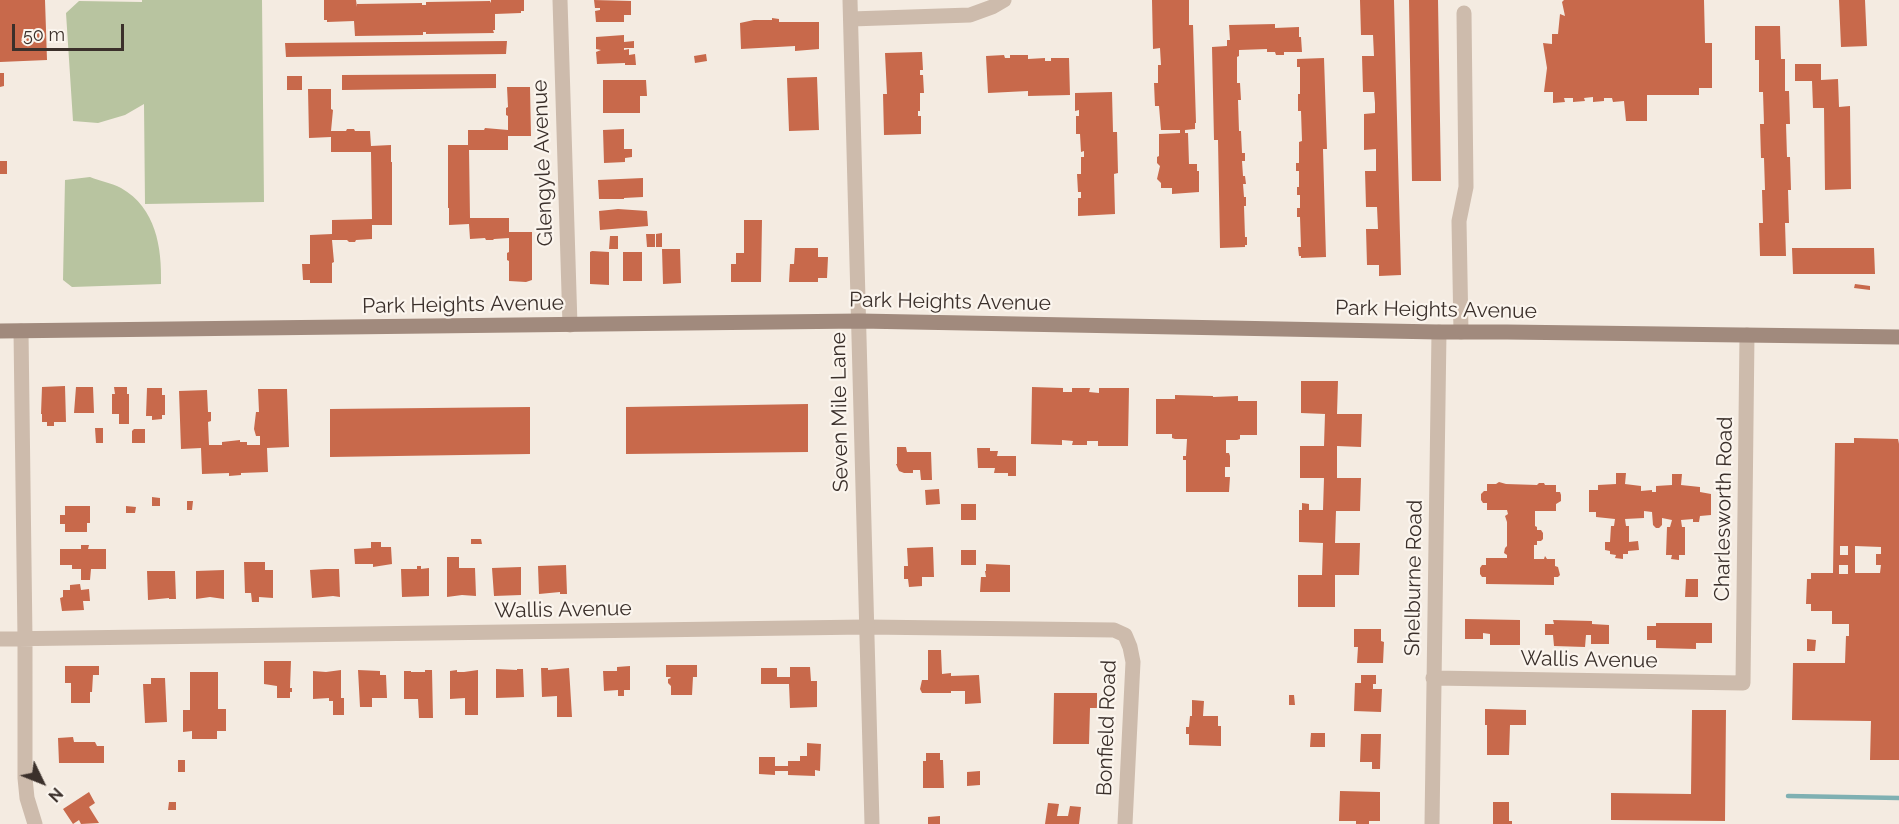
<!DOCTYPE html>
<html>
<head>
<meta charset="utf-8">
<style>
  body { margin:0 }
  #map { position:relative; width:1899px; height:824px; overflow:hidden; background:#f4ebe1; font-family:Raleway,sans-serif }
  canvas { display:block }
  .north { position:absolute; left:12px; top:752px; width:60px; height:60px; -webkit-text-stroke:4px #fbf5ee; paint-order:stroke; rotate:133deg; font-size:16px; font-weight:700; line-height:24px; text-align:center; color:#3b302b }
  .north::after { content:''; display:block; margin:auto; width:21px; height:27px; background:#3b302b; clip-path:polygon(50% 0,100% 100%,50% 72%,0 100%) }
  .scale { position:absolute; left:12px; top:24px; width:112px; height:27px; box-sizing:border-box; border:3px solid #3b302b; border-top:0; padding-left:8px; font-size:18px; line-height:21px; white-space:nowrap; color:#3b302b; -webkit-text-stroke:4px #fbf5ee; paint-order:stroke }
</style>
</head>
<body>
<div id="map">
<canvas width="1899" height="824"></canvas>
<div class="north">N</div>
<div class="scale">50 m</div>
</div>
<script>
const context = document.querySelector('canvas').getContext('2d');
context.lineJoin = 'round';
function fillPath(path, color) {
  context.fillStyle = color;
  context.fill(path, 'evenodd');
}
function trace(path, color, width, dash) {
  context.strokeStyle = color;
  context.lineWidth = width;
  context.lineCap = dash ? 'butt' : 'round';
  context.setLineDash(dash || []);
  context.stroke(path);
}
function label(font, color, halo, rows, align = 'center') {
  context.font = font + ' Raleway,sans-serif';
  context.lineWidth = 4.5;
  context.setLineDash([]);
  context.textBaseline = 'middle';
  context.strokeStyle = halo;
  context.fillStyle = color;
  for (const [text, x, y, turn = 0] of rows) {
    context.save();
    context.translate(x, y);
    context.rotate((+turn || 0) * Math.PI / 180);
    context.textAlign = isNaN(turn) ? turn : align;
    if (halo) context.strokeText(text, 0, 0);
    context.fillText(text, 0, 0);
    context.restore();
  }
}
fillPath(new Path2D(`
  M142,0H262L264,202L145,204L144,104L125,115L98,123L73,121L66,13L79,1L142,2Z
  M90,177C100,181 112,183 121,188C156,208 162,247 161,284L72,287L63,280L65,180Z`), '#b8c4a0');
trace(new Path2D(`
  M1788,796L1899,798`), '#7fb0b2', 4.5);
fillPath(new Path2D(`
  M0,0H45L47,60L0,62Z
  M324,0H356L357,7V4L422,3V5H426V2L490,1L491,3V0H524V11H521V13L495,14V30H493L494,33L426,34V32H423V35L355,36L354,21L327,22V20H324Z
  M594,0L631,1V15H624V22H596L595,11L600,10V8H595Z
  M1152,0H1189V25H1193L1196,123H1195V129L1185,130V133H1188L1189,164H1197V171H1199V192L1172,194V188H1161V183L1157,179L1160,166L1157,163V157L1159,156V134L1180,133V130H1161L1159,106H1155L1154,83H1158V65H1161L1160,48L1153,49Z
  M1360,0H1394L1401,275L1379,276V265H1367L1366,229H1378L1377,207H1366L1365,171H1376V149L1364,150V114L1375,113V103L1374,92H1363L1362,56H1374L1373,35H1361Z
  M1409,0H1438L1441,181H1412Z
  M1564,0H1704L1705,43H1712V88H1699V95H1647V121H1626L1624,101L1613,102L1612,98H1604V101L1593,102V97L1584,98L1585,101L1573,102V98H1564L1565,102L1553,103V92H1544L1547,68L1543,43L1552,44V34H1558L1560,14L1565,16L1562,2Z
  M1839,0H1865L1867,46L1841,47Z
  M772,18L779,19V22H819V49L795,51V46L741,49L740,23L754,20H772Z
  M1275,24V28L1299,27V37H1301L1302,52H1284V55H1276L1275,52H1267V49L1239,50V56L1237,57V83H1240L1241,100H1238L1239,131H1241L1242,153H1245V161H1242L1243,176H1245L1246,184H1243L1244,197H1246V206H1244L1245,237H1247V245H1245V247L1220,248L1218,140H1214L1212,47L1227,46V40H1230L1229,25Z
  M1755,26H1780L1781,59H1785V91H1789L1790,124H1786L1787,157H1790L1791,190H1788L1789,223H1785L1786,256H1760L1759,223H1763L1762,190H1765L1764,158H1761L1760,124H1764L1763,92H1759V60H1755Z
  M624,35V42L634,41V48H624V50L629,49V55L635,54L636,65H625V63L597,64L596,52L601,50L596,49V37Z
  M507,41L506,54L286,57L285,43Z
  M922,52L923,70H920V75H923L924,93H920V111H918V116H921V134L884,135L883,94H887L885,53Z
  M706,54L707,61L695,63L694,56Z
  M1004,55L1005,58H1010V55H1028V59L1045,58V61H1051V58H1069L1070,95L1028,96V91L988,93L986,56Z
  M1324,58L1327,149H1323L1326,257L1301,258V256H1299L1298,247H1301L1300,217H1297V208H1300V195H1297V187H1299V171H1296V163H1299V142L1302,141L1301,111H1298V94H1300V67H1297V59Z
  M1795,64H1821V80L1838,79L1839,107L1850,106L1851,189L1825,190L1824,108H1813L1812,81H1795Z
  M0,73H4V86L0,87Z
  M496,74V88L342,90V75Z
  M287,76H302V90H287Z
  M817,77L819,130L789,131L787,78Z
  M603,80H646L647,96H640V113H603Z
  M507,87H530L531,136H508V150H469L470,218H509V232H532V280L526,282L509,281V261L507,260V253L509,252V238L494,239L493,240H486L485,238L470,239L469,224L449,225V208H448V145H468V130H484L485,128L508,130V116L506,115V108L508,107Z
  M308,89H331V109L333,110L331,131H346L347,129H354L355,131H370L371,146L391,145V162H392V225H372V239L356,240L355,242H349L347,240H332L334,262L332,263V283H310V280H303L302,264H310V235L332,234V220L372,219L371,152H331V137L309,138Z
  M1112,92L1113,132H1117L1118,173L1114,174L1115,214L1078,216V198H1081V192H1078L1077,174H1081V157H1084V151L1081,152L1080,134H1076V116H1079V110L1075,111V93Z
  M624,129V149H632V157L625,158V162L604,163L603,130Z
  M0,161H7V174H0Z
  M643,178V197L624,198V199H599L598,180Z
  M618,209L647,211L648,226L600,230L599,211Z
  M744,220H762L761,282H731V264H736V253H744Z
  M662,233V247H656V234Z
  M646,234H655V247H647Z
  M610,236H618V249H609Z
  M795,248H818V257H828L827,278H818V282H789L790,264H794Z
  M1792,248H1874L1875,274H1793Z
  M662,249H680L681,283L663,284Z
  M592,251L609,252V285L590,284V252Z
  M623,252H642V281H623Z
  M1855,284L1870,286V290L1854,288Z
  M1301,381H1338L1337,414H1362L1361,447L1337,446V478H1361L1360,511H1336L1335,543H1360L1359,575H1335V607H1298V575H1322L1323,543L1299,542V510H1302V503L1309,504V510H1323L1324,478H1300V446H1324L1325,414L1301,413Z
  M65,386L66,422H54V426H47V422H42V414H41L42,387Z
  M76,387H93L94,413H74Z
  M114,387H127V394H129V424H119V414H112V394H115Z
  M1032,387L1063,388V392H1072V388H1090L1089,392L1099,393V388H1129L1128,446H1098V441H1087V445H1072L1073,441L1062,440V445L1031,444Z
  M147,388H162V395H165V415H162V419L152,420V416H146Z
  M258,389H287L289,447L267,448L268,472L241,473V475L229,476V473L202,474L201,448L181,449L179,391L207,390L208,412H211V421L208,422L209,445H222V442L240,440V442H247V445H260V436H256L254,429L256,412H259Z
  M1175,395L1213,396V397L1238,396V401H1257V435H1240V439L1237,440H1226V453H1229L1230,456V467H1225V477H1230L1229,492H1186V460H1183V456H1186L1187,439H1175L1172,438V434H1156V399H1175Z
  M808,404V452L626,454V407Z
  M530,407V454L330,457V409Z
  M95,428H103V443H96Z
  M134,429H145V443H132V431Z
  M1854,438L1898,439L1899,444V760H1870L1871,721L1792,720L1793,663H1845L1846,636H1849V624H1832V611H1811V604H1806L1807,579H1811V573H1833L1835,443H1854ZM1840,546H1848V555H1840ZM1855,546L1881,547V554H1876V565H1881L1880,573H1855ZM1839,565H1848V574H1839Z
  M897,447H906L907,452H931L932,480H921L920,470H913V473H904L899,471L896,464H897Z
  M977,448H990V451H998L997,456H1016V476H1008V473H994L995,468H978Z
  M1616,473H1626L1625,484L1641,486V491L1652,490V492H1656V486L1672,485V474H1682L1681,485L1700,487V492L1711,494V515L1700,516L1699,522H1693V519L1681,520L1682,527H1685V555H1679V560L1671,559L1672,555H1666L1667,527H1670L1672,520L1662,518V525L1659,528H1656L1653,525L1652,512L1644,511V518L1625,519L1626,526H1629V542L1638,541L1639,550L1628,551V554H1623V559L1615,558L1616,555L1610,554V551L1605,550V542H1610L1611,526H1614L1615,519L1596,517V512H1589V490H1598V485L1616,484Z
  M1499,482L1506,484L1537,485L1539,483H1544L1545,485H1556V492H1560L1561,495V501L1556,504V511H1535V526L1537,527V530H1541L1543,533V539L1541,541H1537V545H1534V559H1544L1545,556L1547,559H1555V566L1558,567L1560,575L1558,577H1554V585L1486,584V577H1482L1480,574V568L1482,565H1486V558H1507V555L1504,553L1505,548L1507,546V522L1505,516L1508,514L1507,510H1487V503H1483L1481,500V494L1484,491H1487V484H1496Z
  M939,489L940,504L926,505L925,490Z
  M152,497L160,498V506H152Z
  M187,501H193L192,510H187Z
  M961,504H976V520H961Z
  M65,506H90V523H87V532H65V524H60V515H65Z
  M126,506L136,507L135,513H126Z
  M471,539H481L482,544H471Z
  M371,542H381V547H391L392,564L373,567V564H355L354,549L371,548Z
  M81,545H89L88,549H106V569H91L90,580H81V569H72V565H60V549H81Z
  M933,547L934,577H922V586L909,587L908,579H904V566H908L907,548Z
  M961,550H976V565H961Z
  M447,557H459V568H475L476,596L462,595L447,597Z
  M244,562H265V570H273V598L259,597V602H252L251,593H245Z
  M986,564L1010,565V592H980L981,577H986L985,571H986Z
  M566,565L567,594H560V592L539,594L538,566Z
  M417,566H421V569L429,568V596L402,597L401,569H417Z
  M521,567V595L494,596L492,568Z
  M325,569H339L340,597L333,596L312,598L310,570Z
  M224,570V599L210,597L196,599V571Z
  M147,571H175L176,599H169V598L148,600Z
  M1686,579H1698V597H1685Z
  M80,584L81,590L89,589L90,601H83L84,610L62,611L60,598L63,597V590H70V585Z
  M1465,619L1520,620V645H1490V634L1483,633V639H1465Z
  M1553,620L1592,621V624L1609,625V644H1591V635H1586L1585,647L1554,646L1553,635H1545V624H1554Z
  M1656,623H1712V643H1696V649L1656,648V640H1647V626H1656Z
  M1354,629H1381V641L1384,642L1383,663H1357L1358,647H1354Z
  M1807,639L1816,640L1815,651H1807Z
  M928,650H941L942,674L951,673V676L979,675L981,703L965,704V691H951V693H922L920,689L922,680H928Z
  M264,661H291L290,688H292V692H290V698H277V686L264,684Z
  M666,665H697V677H693L692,695H671V686L668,683V679L671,678L670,677H666Z
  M65,666H99V675H93L92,692H90V703H71V683H65Z
  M630,666V690H624V696H618V690L604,691L603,671H617V667Z
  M790,667H810L811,681H817V707L790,708L789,684H761V668H777V677H790Z
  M541,668H548V670L569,668L572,717H557V696L542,697Z
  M496,669L517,670V669H523L524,697L496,698Z
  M341,670V698H344V715H333V701H329V698L313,699V671L326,672Z
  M358,670L380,671V675H386L387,698H372V707H360Z
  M425,670H432L433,718H419L418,699H404V671H411V672H425Z
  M457,670V672H464L478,670V715H465V698L450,699V671Z
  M190,672H218V709H226V731H217V739H192V731L183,732V710H190Z
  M1361,675H1376V684H1373V689H1382L1381,712L1354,711L1355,683H1361Z
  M151,678H165L167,722L145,723L143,684H151Z
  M1054,693H1097V708H1090L1089,744H1053Z
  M1289,695H1294L1295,705H1289Z
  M1192,700L1204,701L1203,716H1218V726H1221V746L1189,745V734H1186V727H1189L1190,716H1192Z
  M1485,709L1526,710V725H1510L1509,755H1487V725H1485Z
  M1692,710H1726L1725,821L1611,820V793L1691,794Z
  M1311,733H1325V747H1310Z
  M1361,734H1381L1380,769H1372V762H1360Z
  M73,737L74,742H95L97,746H104V763H59L58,738Z
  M807,743L821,744L820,771L815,770V776L788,775V771H775V775L759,774V757H775V766H788V761H800V756H807Z
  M926,753H940V760H943L944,788H923V761H926Z
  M178,760H185V772H178Z
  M980,771V785L967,786V772Z
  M1340,791L1380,792V821H1369V824H1356V821H1339Z
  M89,792L95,803L89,807L99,823L81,824L79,820L73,824L63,809Z
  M169,802H176V810H168Z
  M1493,802H1509V821H1512V824H1493Z
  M1048,803L1059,804L1057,816H1068L1070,806L1081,807L1079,824H1045Z
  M940,816V824H928V817Z`), '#c8694b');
trace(new Path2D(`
  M560,0L570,325
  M851,19L970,15L992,7L1004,0
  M21,331L25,639V778L27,798L35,824
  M1461,332L1459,221L1466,187L1464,13
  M0,639L866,627L1114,630L1125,635L1130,647L1133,662L1125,824
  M1433,678L1743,683L1747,335
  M1432,824L1439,332`), '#cdbbac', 15);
trace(new Path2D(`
  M850,0L872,824`), '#cdbbac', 15);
trace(new Path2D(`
  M0,331L860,321L1439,332H1507L1899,337`), '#a18a7d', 15);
label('21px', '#3b302b', '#fbf5ee', [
  ["Glengyle Avenue",543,163,-92],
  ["Park Heights Avenue",950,302,1],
  ["Park Heights Avenue",463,305,-1],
  ["Park Heights Avenue",1436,310,1],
  ["Seven Mile Lane",840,412,-91],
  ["Charlesworth Road",1724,509,-89],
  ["Shelburne Road",1414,578,-89],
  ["Wallis Avenue",563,610,-1],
  ["Wallis Avenue",1589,660,1],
  ["Bonfield Road",1107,728,-88]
]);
</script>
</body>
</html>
